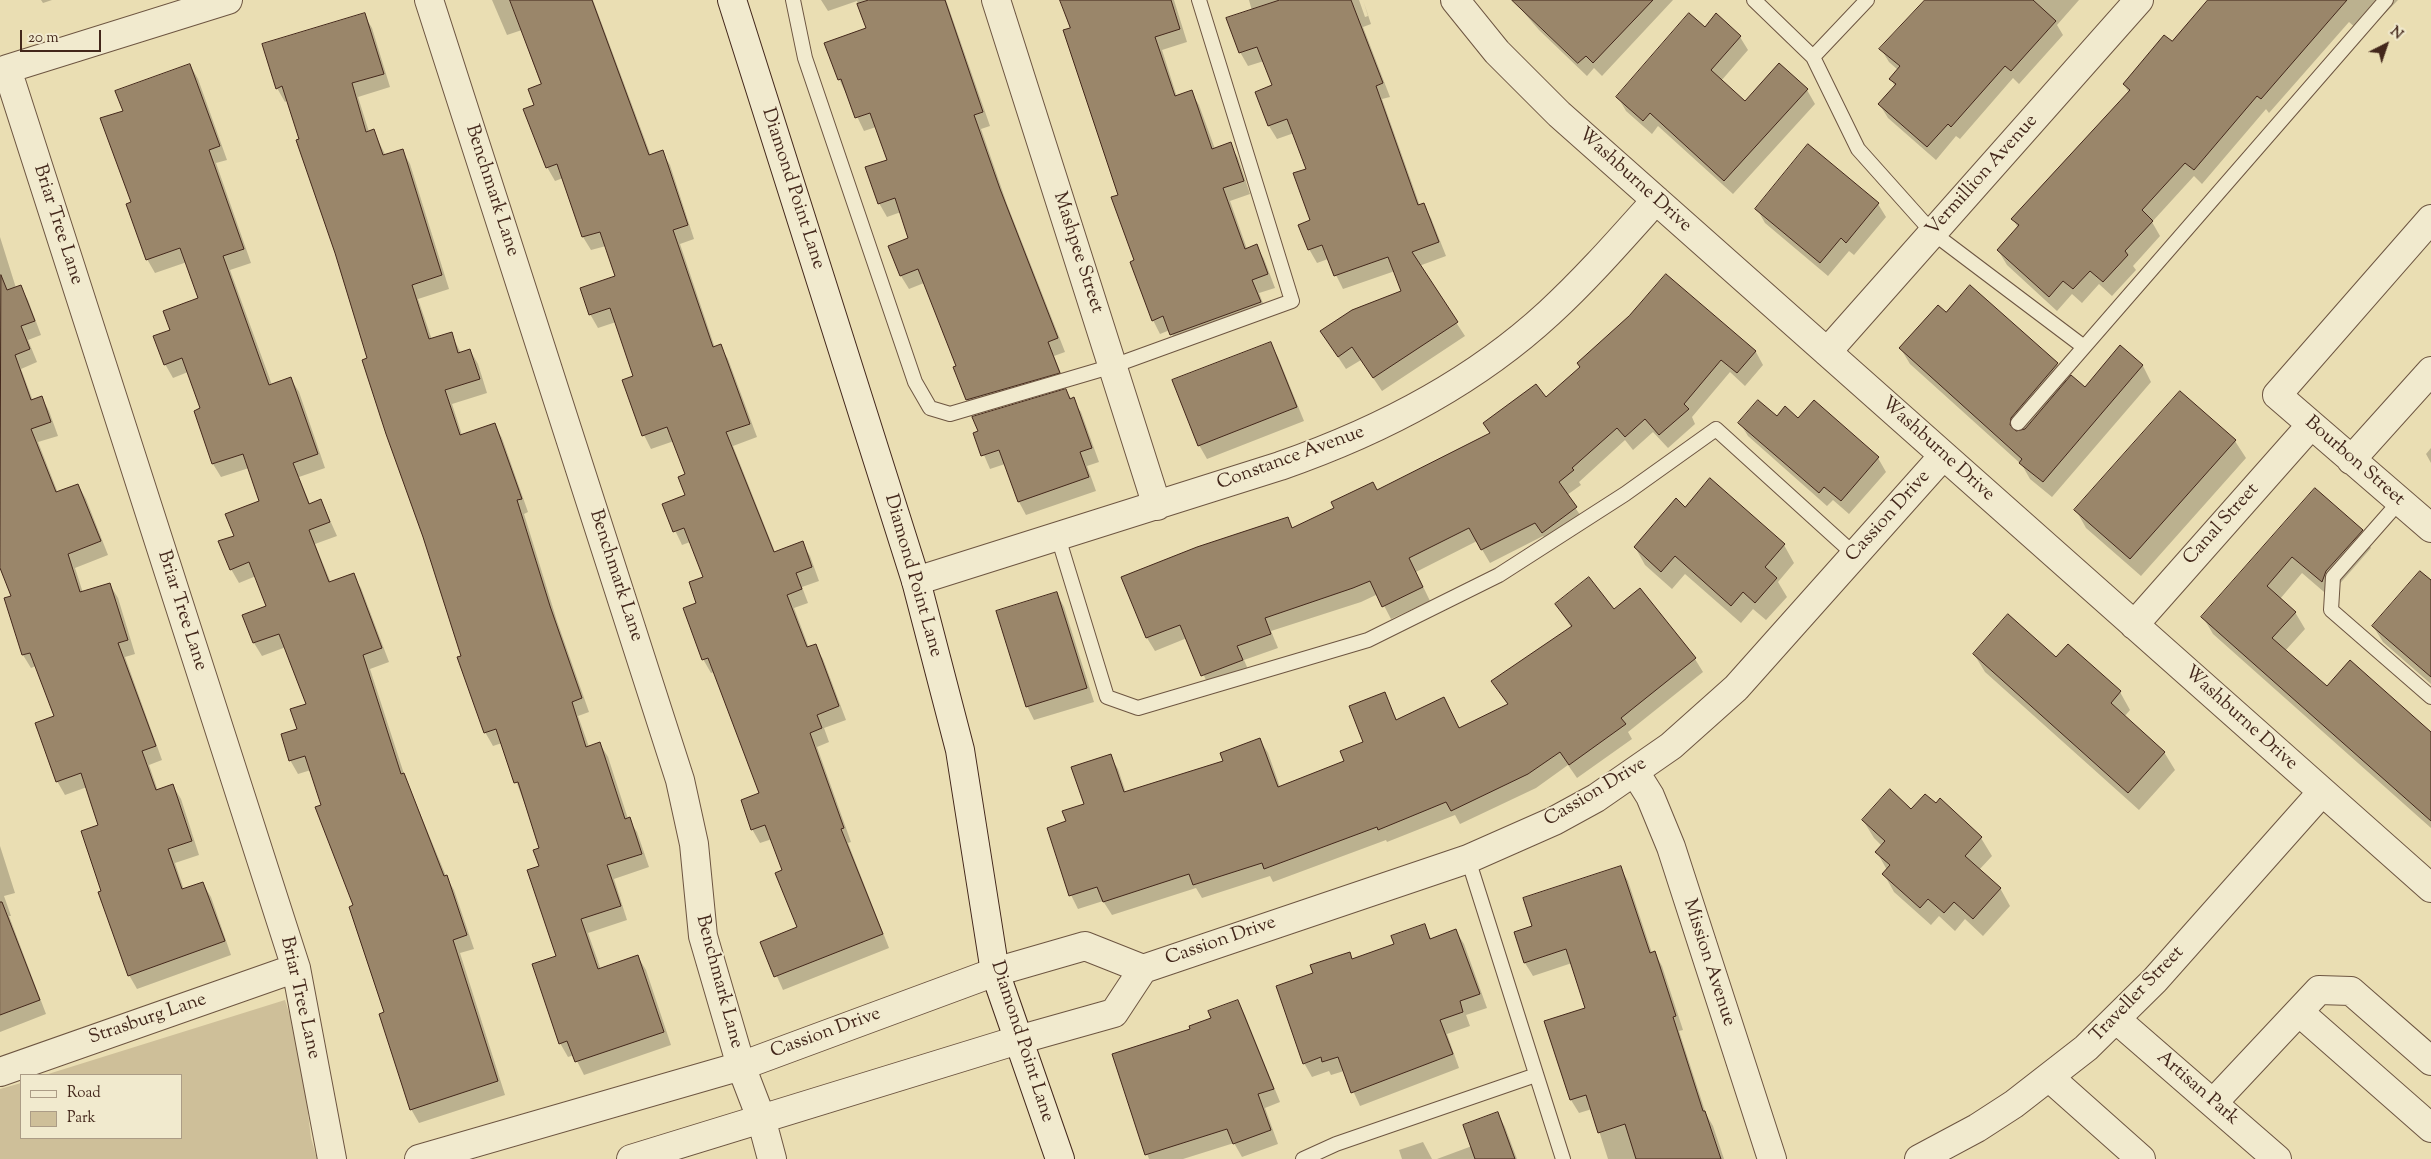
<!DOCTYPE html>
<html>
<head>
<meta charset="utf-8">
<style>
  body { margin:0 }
  #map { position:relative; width:2431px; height:1159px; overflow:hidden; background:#eadeb3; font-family:"Sorts Mill Goudy",serif }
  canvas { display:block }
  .legend { position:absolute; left:20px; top:1074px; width:162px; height:65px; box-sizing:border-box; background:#f1eace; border:1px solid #ab9c86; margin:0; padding:6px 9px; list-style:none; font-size:15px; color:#43271b }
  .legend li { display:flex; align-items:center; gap:10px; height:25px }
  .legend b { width:25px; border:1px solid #ab9c86 }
  .north { position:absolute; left:2361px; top:20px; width:50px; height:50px; -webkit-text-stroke:4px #f1eace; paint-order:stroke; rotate:41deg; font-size:14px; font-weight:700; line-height:20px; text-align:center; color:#43271b }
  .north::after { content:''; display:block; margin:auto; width:18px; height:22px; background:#43271b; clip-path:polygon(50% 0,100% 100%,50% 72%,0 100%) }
  .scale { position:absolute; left:20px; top:30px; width:81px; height:22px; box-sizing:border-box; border:2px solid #43271b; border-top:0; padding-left:6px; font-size:15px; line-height:18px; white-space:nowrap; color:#43271b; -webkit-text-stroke:4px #f1eace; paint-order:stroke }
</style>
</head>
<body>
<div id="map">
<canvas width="2431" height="1159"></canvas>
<ul class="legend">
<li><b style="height:6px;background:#f1eace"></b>Road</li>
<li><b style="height:14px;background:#cebf99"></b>Park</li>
</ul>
<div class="north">N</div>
<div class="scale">20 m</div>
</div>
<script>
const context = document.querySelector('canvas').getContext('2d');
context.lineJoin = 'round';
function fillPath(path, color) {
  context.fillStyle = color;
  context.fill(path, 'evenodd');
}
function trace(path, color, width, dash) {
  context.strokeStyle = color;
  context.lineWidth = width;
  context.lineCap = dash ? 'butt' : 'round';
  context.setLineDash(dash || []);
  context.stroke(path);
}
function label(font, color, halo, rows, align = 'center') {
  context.font = font + ' "Sorts Mill Goudy",serif';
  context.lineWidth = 4;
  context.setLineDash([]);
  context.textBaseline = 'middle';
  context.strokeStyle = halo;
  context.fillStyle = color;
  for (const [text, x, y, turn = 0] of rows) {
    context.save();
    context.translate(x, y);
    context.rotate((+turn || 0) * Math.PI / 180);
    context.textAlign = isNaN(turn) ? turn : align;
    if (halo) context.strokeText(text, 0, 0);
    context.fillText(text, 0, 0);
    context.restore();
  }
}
fillPath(new Path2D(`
  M285,1000L300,1047L311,1138L317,1159H0V1089L21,1083V1138H181V1075H45Z`), '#cebf99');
fillPath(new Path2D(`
  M41,0H52L43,3Z
  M492,0H593L651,156L662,152L670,165L694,239L680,244L715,348L720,346L728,359L757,437L733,446L775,552L802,543L810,556L819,581L802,587L808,603L794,608L809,648L815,646L823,659L846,720L824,728L829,742L817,747L851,842L848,843L889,948L783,990L762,943L798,928L784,871L772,839L760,843L752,829L761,794L715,672L711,673L703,659L698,603L705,578L690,542L682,545L663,505L686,495L687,474L674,441L651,449L644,435L634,377L616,322L598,328L590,314L616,277L606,246L591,250L583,237L563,178L555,181L547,167L535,105L542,85L522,30L507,35Z
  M821,0H946L990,126L981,129L1007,204L1065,352L1054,356L1066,386L975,413L967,400L958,366L924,283L909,289L901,276L890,247L910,239L901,212L887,217L879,203L888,161L876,127L864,131L839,79L867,29L857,1L828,11Z
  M1061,0H1174L1187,42L1162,50L1177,97L1191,92L1199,105L1215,149L1230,144L1238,158L1250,194L1230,201L1247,249L1257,246L1264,259L1275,288L1259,293L1268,316L1179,348L1170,330L1160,334L1153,320L1135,261L1120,195L1072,28Z
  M1249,0H1359L1365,17L1368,16L1363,0L1371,24L1363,27L1390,97L1382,99L1420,206L1423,205L1431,218L1446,256L1419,266L1465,336L1382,391L1361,360L1346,369L1330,345L1402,291L1395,271L1343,289L1328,259L1317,263L1309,249L1312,221L1307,170L1294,133L1277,139L1269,126L1256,93L1273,86L1264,61L1248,66L1240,52L1252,11Z
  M1513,0H1673L1602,76L1594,68L1587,76L1539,30Z
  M1926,0H2079L2057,25L2063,35L2019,84L2013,78L1960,139L1956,136L1936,160L1888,118L1880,105L1895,87L1891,79L1898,70L1889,62L1881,49Z
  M2210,0H2398L2364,35L2349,22L2269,113L2266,109L2202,184L2194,176L2152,222L2160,236L2133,266L2136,270L2112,296L2099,284L2082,303L2072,294L2057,311L2007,265L1998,250L2018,228L2013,219L2129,93L2124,84L2172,43Z
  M364,15L372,28L390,87L358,97L369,132L373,131L386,156L402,150L410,164L449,289L418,299L432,340L451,334L461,353L470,350L478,364L487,393L452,404L462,435L494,424L502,438L528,512L524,514L557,621L589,712L578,716L589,747L600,744L608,757L628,819L637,832L649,867L614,879L627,920L588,933L601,970L638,957L646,970L671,1045L584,1075L574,1055L568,1057L560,1043L558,957L541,867V848L502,743L493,746L485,732L288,100L285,102L277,88Z
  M1705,28L1740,37L1748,50L1721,81L1745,103L1807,90L1815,104L1733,194L1658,126L1652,134L1626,111L1618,97Z
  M190,65L198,79L227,160L216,163L251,263L230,270L272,385L291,379L299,392L325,468L299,477L310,504L321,500L337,536L315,544L331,583L353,575L361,588L389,662L370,669L405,777L446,876L454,890L474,949L460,953L505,1095L419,1123L411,1109L355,906L311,770L298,774L290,760L307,705L286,647L262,656L254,643L243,616L268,607L256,576L239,583L231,569L235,536L261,501L249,468L221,477L213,464L195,411L202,409L188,372L173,378L165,364L171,331L200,298L187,262L155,273L147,259L133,203L124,111Z
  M1878,204L1886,217L1854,255L1849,251L1828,276L1765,223L1757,209Z
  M0,237L16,288L20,286L28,300L41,335L28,340L37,362L21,369L33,401L42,398L49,411L58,436L38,442L58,493L78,485L86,499L108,555L75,568L83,593L110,585L118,598L135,654L125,657L162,760L149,765L158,791L173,786L181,799L199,855L175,863L184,890L203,884L211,897L231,955L137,989L129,975L103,892L100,826L87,787L65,795L57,781L55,717L36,666L31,668L23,655L13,596L0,565Z
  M1666,275L1756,352L1763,365L1745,386L1730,372L1692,417L1695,424L1668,448L1653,432L1633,450L1625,440L1579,482L1581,485L1567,495L1584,521L1551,545L1543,536L1490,563L1477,541L1416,572L1430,601L1391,619L1378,594L1361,602L1271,631L1278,648L1244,660L1250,674L1210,689L1187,638L1155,651L1147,638L1123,578L1287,518L1293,529L1377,491L1491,434L1546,399L1581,368L1630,317Z
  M1970,287L2057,364L2067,382L2085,389L2120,347L2143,366L2151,382L2052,497L2030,479L2022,465L1910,364L1901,349L1946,313Z
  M1270,343L1278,357L1304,421L1207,459L1199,445Z
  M1065,390L1081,412L1099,462L1087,466L1096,491L1026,515L1019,502L1005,464L990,469L975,434Z
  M1814,402L1878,458L1886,472L1849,514L1833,500L1827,506L1748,436L1740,423L1777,418L1798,420Z
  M2235,441L2246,458L2141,576L2086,528L2076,510Z
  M2431,448V463L2426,454Z
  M1710,480L1784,545L1794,563L1778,582L1787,597L1766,620L1753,609L1741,623L1685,574L1672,589L1645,565L1635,547L1685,509Z
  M2315,490L2362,531L2371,548L2336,588L2331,598L2302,573L2280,599L2295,612L2305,629L2285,651L2327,688L2431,733V828L2213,634L2203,617Z
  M2431,582V684L2383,642L2373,626Z
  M1640,590L1695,659L1703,672L1628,732L1632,739L1577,778L1568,765L1536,788L1460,824L1455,815L1387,842L1386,840L1273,882L1270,876L1202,898L1196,888L1112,915L1103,901L1078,909L1071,895L1068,822L1085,805L1110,756L1118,769L1126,793L1225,762L1260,740L1268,753L1280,787L1346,762L1365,743L1384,694L1397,720L1443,698L1460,729L1508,705L1493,681L1571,627L1556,605L1614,610Z
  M1057,594L1064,607L1094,702L1034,720L1027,706Z
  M1974,654L2057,659L2120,692L2130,710L2124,717L2164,752L2175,770L2139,810L1985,672Z
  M1911,811L1981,838L1992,856L1979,870L2000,888L2010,906L1983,936L1965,919L1955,931L1939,916L1931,925L1894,892L1884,874L1887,870L1877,852L1882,846L1874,838L1863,820Z
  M0,846L15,893L4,896L11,916H9L46,1014L0,1032Z
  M1620,867L1628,881L1652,953L1654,952L1662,966L1683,1030L1679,1031L1706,1114L1713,1126L1724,1159H1608L1592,1109L1579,1113L1571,1100L1587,1009L1572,963L1533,976L1525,963L1516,932L1533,926Z
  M1424,926L1432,940L1456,931L1464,944L1487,1008L1466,1015L1470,1026L1447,1034L1459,1068L1360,1106L1344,1071L1331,1075L1329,1071L1312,1077L1304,1063L1277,987L1315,974L1349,953L1353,960L1396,945Z
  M1238,1001L1245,1015L1280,1102L1265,1108L1278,1144L1242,1157L1234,1143L1183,1159H1149L1114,1055L1191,1030L1213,1019Z
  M1498,1114L1505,1127L1517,1159H1437L1472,1146Z
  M1423,1142L1432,1159H1402L1399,1150Z`), '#0003');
const building = new Path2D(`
  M510,0H592L649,155L663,150L688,225L673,230L713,347L721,344L750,424L726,432L774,552L803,541L812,567L796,573L802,589L787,595L807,647L816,644L839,706L817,715L822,728L810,733L844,828L841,829L883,934L774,977L760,942L797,927L775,873L782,870L765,825L751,830L741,800L759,793L708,658L702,660L683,608L696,603L689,582L703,577L684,528L673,532L662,504L685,495L678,477L685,474L667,427L642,436L622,380L633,376L610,308L589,315L580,288L615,276L600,232L582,237L557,164L546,168L523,109L534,105L528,89L541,84Z
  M869,0H945L983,112L974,115L1000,189L1058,338L1048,342L1060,373L966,400L953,367L956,366L918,269L900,276L888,246L908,238L895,198L878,204L865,167L887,160L870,113L855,118L841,79L838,80L824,43L866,28L857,4Z
  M1060,0H1171L1180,29L1155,37L1175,96L1192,90L1212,149L1231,142L1244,181L1223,188L1245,249L1257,244L1268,274L1252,280L1261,302L1170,335L1163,316L1152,321L1130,262L1134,260L1111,197L1118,195L1063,30L1070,28Z
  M1280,0H1351L1383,83L1376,86L1418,205L1424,203L1439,242L1412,252L1458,322L1373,378L1352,347L1338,357L1320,331L1352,310L1401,291L1388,257L1334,276L1322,245L1308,250L1298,225L1310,220L1293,173L1306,169L1287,119L1268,126L1255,92L1272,85L1257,47L1239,53L1226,18Z
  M1512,0H1653L1593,63L1586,56L1578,63Z
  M1925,0H2033L2056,21L2011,71L2005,66L1951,127L1948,124L1927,147L1878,104L1896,84L1889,79L1900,66L1879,49Z
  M2208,0H2347L2261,99L2257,96L2194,170L2185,163L2142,210L2153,221L2125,251L2128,255L2103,282L2090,271L2073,289L2063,281L2049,297L1997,250L2019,225L2011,219L2130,90L2123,84L2164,35L2172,41Z
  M365,13L384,74L352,83L366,132L374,129L383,155L403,149L442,275L412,285L429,339L452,332L458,353L470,349L480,379L445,390L460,435L495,423L522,499L517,500L550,606L582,698L572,702L586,747L600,742L625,819L630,817L642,854L607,865L621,906L581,919L598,969L638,955L664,1032L575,1062L567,1041L559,1044L532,964L556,956L527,870L539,866L533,850L539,848L518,782L514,783L496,729L484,733L457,657L461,656L423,537L386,434L362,360L367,358L335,253L296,140L299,139L282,86L276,89L262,44Z
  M1689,13L1705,27L1716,13L1741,36L1711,70L1745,101L1779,63L1808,89L1724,181L1650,113L1643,121L1616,97Z
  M190,64L220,146L209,150L244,249L223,256L269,385L291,377L318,454L293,463L309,504L321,499L330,522L309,530L329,582L354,573L382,648L363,655L401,774L404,773L444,876L447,875L467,935L453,940L498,1081L410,1110L379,1014L384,1012L349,907L353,905L315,807L321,805L305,756L289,761L281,734L297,729L290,709L306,704L279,634L253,643L242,615L266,606L249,562L230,570L218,541L234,536L225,514L259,501L243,454L212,464L194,411L200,408L182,358L164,365L153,336L170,330L163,311L198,298L180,248L146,260L126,204L131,202L100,118L123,111L115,91Z
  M1808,144L1879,203L1846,243L1841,238L1820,263L1755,209Z
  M1666,274L1756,351L1737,373L1721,360L1684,404L1689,409L1659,435L1645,419L1625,437L1617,428L1572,468L1574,470L1559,482L1577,507L1542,533L1535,523L1481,550L1469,528L1409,558L1423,587L1382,607L1370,581L1353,588L1265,618L1271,634L1237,646L1243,660L1201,676L1180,625L1146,638L1121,577L1197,547L1288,517L1292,528L1334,508L1331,502L1373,482L1377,490L1490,433L1483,423L1536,384L1546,397L1580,367L1577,363L1629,316Z
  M1,275L7,290L21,285L35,321L21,326L30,349L15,355L31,400L42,396L51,422L31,429L56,492L78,484L101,541L68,554L80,592L110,583L128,640L118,643L156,746L142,751L156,790L173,784L192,841L168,849L182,889L203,882L225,941L128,976L98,892L101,891L81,831L98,825L81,773L56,782L35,723L54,716L30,653L22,655L4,598L11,596L0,568Z
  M1970,285L2058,363L2011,418L2010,425L2016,431L2025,429L2071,375L2085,387L2120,345L2143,365L2043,482L2019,463L2022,459L1899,348L1938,305L1946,312Z
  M1271,342L1297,407L1198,446L1172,380Z
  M1066,389L1070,399L1074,397L1092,448L1080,452L1089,477L1018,502L999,450L981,456L973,433L978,431L972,417Z
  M2180,391L2236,440L2130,559L2074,510Z
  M1758,400L1777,416L1785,406L1798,418L1814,400L1879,457L1841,501L1824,487L1819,493L1738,423Z
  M1710,478L1785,544L1765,567L1777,578L1755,603L1743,592L1731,606L1675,556L1661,572L1634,547L1676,498L1685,507Z
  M2315,488L2363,530L2326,571L2322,582L2292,557L2267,586L2296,612L2272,638L2327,686L2350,660L2431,732V821L2201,617Z
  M2420,571L2431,580V677L2372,626Z
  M1589,577L1614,609L1640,588L1696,658L1621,718L1626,724L1569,765L1560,752L1528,774L1451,811L1446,802L1378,830L1377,827L1264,869L1262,863L1193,885L1189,874L1103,902L1097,887L1069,896L1047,828L1066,821L1062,811L1084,804L1071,767L1111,754L1124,792L1223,761L1220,753L1260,738L1278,787L1344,761L1340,751L1363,742L1349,706L1385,692L1396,720L1444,697L1459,728L1508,704L1491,681L1572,626L1555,604Z
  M1057,592L1087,688L1026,707L996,611Z
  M2008,614L2056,657L2068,644L2121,691L2111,703L2165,752L2128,793L1973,654Z
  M1890,789L1911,809L1925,794L1936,803L1940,798L1982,837L1965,856L2001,888L1973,919L1954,902L1944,913L1928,899L1920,908L1882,874L1890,865L1875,852L1885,841L1862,820Z
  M1621,866L1650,953L1655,951L1676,1016L1673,1017L1703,1111H1705L1721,1159H1636L1625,1124L1598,1133L1586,1095L1570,1100L1544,1021L1585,1008L1566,949L1524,963L1514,932L1532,926L1523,898Z
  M0,902H2L40,1000L0,1015Z
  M1425,924L1430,939L1456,929L1480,994L1460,1001L1463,1012L1440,1020L1453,1054L1351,1093L1338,1057L1322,1062L1321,1057L1303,1064L1276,986L1313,973L1310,965L1350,952L1352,959L1394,944L1391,936Z
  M1238,1000L1274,1089L1258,1094L1271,1130L1233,1144L1227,1129L1145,1155L1112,1054L1190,1029L1189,1026L1211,1018L1208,1011Z
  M1498,1112L1515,1159H1475L1463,1125Z`);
fillPath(building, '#9a866a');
trace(building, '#43271b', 1);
const lane = new Path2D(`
  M793,0L805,58L915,382L930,408L950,414L1113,366L1292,301L1199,0
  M1754,0L1813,57L1858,149L1933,233L2084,347
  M1813,57L1867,0
  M2018,423L2386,0
  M2399,502L2333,577L2331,610L2431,697
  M1058,537L1107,697L1138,708L1368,640L1499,575L1625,494L1716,429L1855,555
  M1468,859L1563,1159
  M1303,1159L1336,1144L1536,1075`);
const street = new Path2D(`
  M228,0L7,69L296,968L332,1159
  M429,0L680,780L694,844L703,936L741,1066L761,1118L772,1159
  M996,0L1157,506
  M1455,0L1497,52L1559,114L2431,888
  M2431,219L2277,395L2431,528
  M1827,352L2139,0
  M2351,460L2431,371
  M916,581L1280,466C1378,432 1472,384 1549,313C1587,278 1621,239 1656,200
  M2134,625L2311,425
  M1635,772L1650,796L1671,847L1772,1159
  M2299,1012L2431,1128
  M2117,1020L2277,1159
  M0,1072L296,968
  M2050,1078L2141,1159
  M2213,1103L2319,990L2351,991L2431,1061
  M419,1159L741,1066L995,972L1085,946L1143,969
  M631,1159L1018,1040L1114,1013L1143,969L1468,859L1554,821L1596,798L1671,746L1736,688L1943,456
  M1919,1159L1977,1128L2014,1104L2086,1048L2155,980L2322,792`);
const secondary = new Path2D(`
  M732,0L916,581L960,750L995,972L1060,1159`);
trace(lane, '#6d5541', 16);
trace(street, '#6d5541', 30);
trace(secondary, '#43271b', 30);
trace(lane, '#f1eace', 14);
trace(street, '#f1eace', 28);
trace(secondary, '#f1eace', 28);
label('19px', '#43271b', '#f1eace', [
  ["Vermillion Avenue",1983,176,-48],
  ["Washburne Drive",1634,181,42],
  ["Diamond Point Lane",792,189,72],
  ["Benchmark Lane",491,191,72],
  ["Briar Tree Lane",57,225,72],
  ["Mashpee Street",1077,253,72],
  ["Washburne Drive",1937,450,42],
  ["Constance Avenue",1291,459,-20],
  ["Bourbon Street",2354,462,41],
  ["Cassion Drive",1889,517,-48],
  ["Canal Street",2222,525,-48],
  ["Benchmark Lane",615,576,72],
  ["Diamond Point Lane",912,576,74],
  ["Briar Tree Lane",181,611,72],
  ["Washburne Drive",2240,719,42],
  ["Cassion Drive",1596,793,-31],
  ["Cassion Drive",1221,942,-19],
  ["Mission Avenue",1708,963,72],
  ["Benchmark Lane",718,982,75],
  ["Traveller Street",2138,995,-46],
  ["Briar Tree Lane",299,998,77],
  ["Strasburg Lane",148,1020,-19],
  ["Cassion Drive",826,1034,-20],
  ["Diamond Point Lane",1021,1042,72],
  ["Artisan Park",2197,1089,41]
]);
</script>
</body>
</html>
